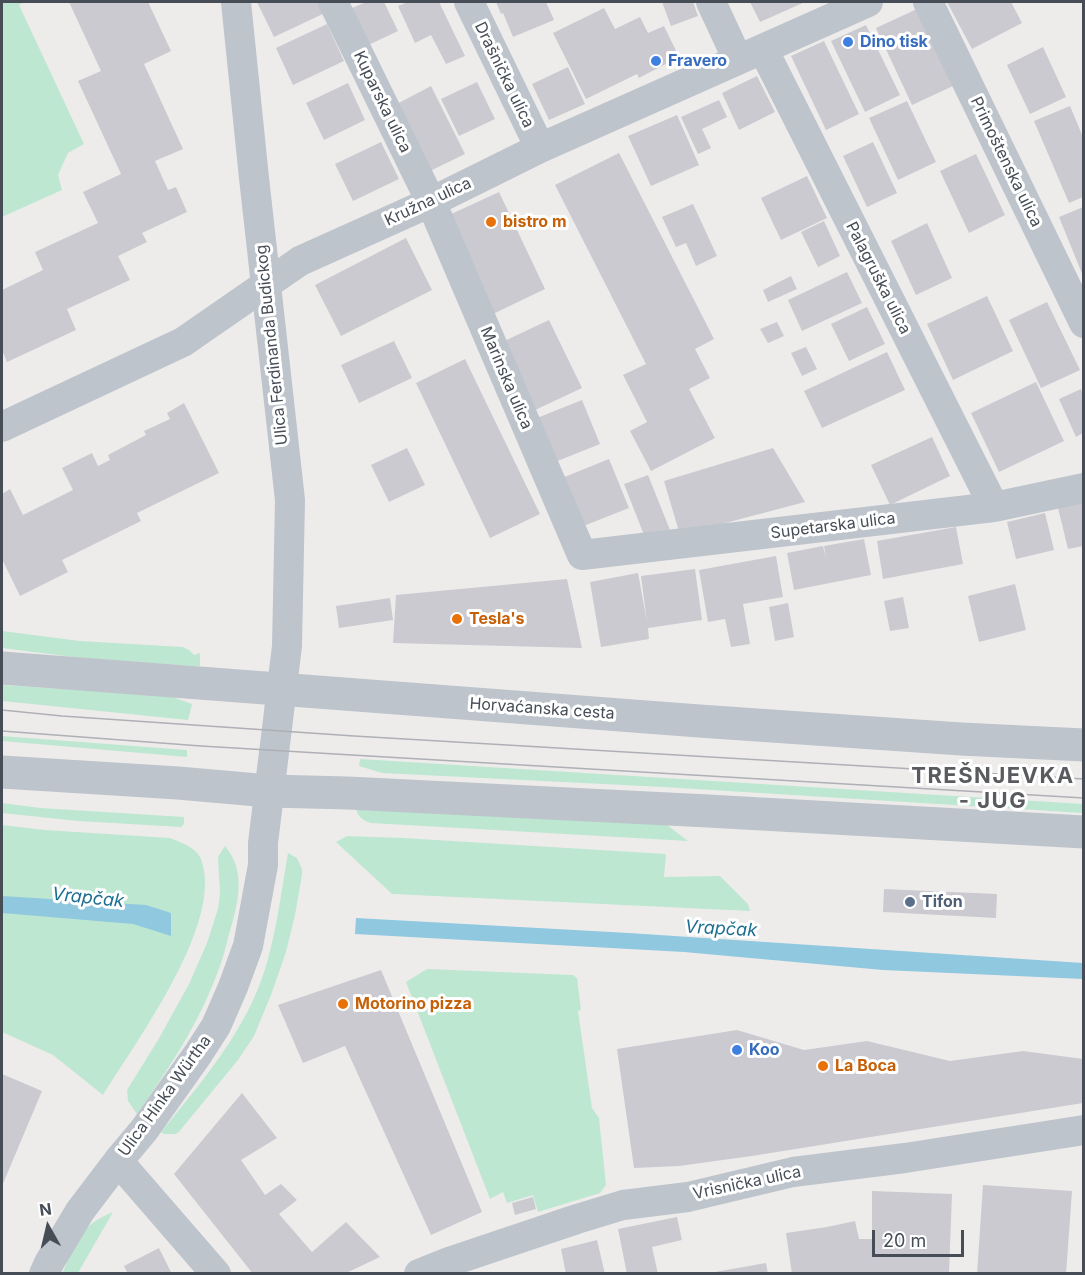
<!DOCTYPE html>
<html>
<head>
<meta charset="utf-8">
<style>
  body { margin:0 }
  #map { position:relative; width:1085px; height:1275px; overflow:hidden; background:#eeeceb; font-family:Inter,sans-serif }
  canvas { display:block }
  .frame { position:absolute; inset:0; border:3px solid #464d56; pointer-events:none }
  .north { position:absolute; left:18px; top:1197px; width:60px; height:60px; -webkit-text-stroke:4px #fff; paint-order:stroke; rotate:352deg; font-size:16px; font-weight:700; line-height:24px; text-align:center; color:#464d56 }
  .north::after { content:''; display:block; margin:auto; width:21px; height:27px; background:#464d56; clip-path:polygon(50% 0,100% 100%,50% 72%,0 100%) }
  .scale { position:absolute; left:872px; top:1230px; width:92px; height:27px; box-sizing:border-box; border:3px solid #464d56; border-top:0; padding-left:8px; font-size:18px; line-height:21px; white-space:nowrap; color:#464d56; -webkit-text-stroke:4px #fff; paint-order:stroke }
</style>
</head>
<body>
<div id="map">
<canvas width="1085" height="1275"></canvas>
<div class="frame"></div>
<div class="north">N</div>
<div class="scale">20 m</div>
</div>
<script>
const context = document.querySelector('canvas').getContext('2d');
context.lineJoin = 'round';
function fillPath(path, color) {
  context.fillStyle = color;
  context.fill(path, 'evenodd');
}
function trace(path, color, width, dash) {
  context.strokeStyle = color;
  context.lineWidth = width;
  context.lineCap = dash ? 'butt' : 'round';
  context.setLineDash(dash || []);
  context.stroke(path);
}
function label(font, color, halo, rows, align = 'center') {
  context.font = font + ' Inter,sans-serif';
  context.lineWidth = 6;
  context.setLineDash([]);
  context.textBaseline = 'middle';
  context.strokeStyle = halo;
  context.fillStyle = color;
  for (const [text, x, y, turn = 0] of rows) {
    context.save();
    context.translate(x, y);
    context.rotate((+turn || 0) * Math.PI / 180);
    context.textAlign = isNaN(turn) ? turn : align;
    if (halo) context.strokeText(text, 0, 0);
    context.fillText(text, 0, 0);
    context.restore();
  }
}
fillPath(new Path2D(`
  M2,2H25L19,5L84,144L68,153L58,175L62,190L2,217Z
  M2,631L80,641L183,647L189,650L194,655L200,653V666H195L89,659L2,648Z
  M2,685L170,696L192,704L188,720L2,701Z
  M2,736L187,750V757L2,741Z
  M360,759L1083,804V813L663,787L382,773L359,766Z
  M2,803L41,808L184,817V824L181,827L78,821L2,813Z
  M354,804L667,825L688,841L371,823C359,819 358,815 354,804Z
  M2,825L45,830L170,838C180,842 195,847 200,857C202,860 202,863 203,866C219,929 136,1042 103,1095L53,1055L2,1032Z
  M347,836L403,838L666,854L664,877L720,876L748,904L750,911L392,894L336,842Z
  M225,846C248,873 237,907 228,938C225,950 222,962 217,974C198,1025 168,1070 137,1114L128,1101L127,1090L158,1040L189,984L207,943L218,909L220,893L218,857Z
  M288,853L297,858L302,869V875L295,915L286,952L271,995L254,1036L238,1060L178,1133L174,1134H164L161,1132C196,1089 232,1047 255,996C274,954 280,899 288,853Z
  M427,969L573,975L577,978L581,1010L578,1011L592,1108L599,1118L606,1185L600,1193L538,1212L533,1195L507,1203L503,1192L490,1199L406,982Z
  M113,1212L78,1273L62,1274C69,1258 76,1239 88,1227C95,1220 104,1216 113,1212Z`), '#bee7d2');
fillPath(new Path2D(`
  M2,896L146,905L171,913V936L133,924L2,913Z
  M356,918L629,933L1083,963V979L883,970L684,952L355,934Z`), '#90c8df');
fillPath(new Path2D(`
  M69,2H148L171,51L144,64L183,149L155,161L168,190L176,187L187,212L142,233L147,242L118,256L130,280L67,309L76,330L7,362L2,350V290L43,270L35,252L98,223L83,192L121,174L78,81L101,71Z
  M257,2H321L327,12L274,37Z
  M366,2H384L398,31L362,48L345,11Z
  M408,2H439L465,56L446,64L431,35L415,43L398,6Z
  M496,2H527V3L530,2H546L554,20L513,37L503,13L501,14Z
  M662,2H693L698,16L671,26Z
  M750,2H805L760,22Z
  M947,2H1011L1022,23L972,49Z
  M604,8L615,29L640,17L648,33L664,26L679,57L639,78L637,74L586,99L553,33Z
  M917,9L953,86L912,105L876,28Z
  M327,24L344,61L293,85L276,48Z
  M866,25L900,95L865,112L831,41Z
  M824,41L859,114L826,130L791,56Z
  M1043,47L1066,97L1030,114L1007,65Z
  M568,67L585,104L549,120L532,84Z
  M757,76L775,112L739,130L722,93Z
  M477,82L495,119L459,136L441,99Z
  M348,83L365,120L324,140L306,103Z
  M431,86L465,154L426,173L393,106Z
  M719,100L727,117L702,129L711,148L698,154L681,117Z
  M907,101L936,162L898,180L869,118Z
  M1070,106L1083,137V197L1069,203L1034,121Z
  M677,115L699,165L651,186L628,136Z
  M381,142L399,179L353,201L335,164Z
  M873,142L897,193L867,207L843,156Z
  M619,153L714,339L695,349L710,378L689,389L715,438L651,471L630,431L647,422L623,375L646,364L555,185Z
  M976,154L1005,215L969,233L940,171Z
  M807,176L827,218L781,240L761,198Z
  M499,192L545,289L493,314L447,216Z
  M693,204L717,256L696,266L686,243L676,247L662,217Z
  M1083,207V276L1059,217Z
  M824,221L840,256L818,267L801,232Z
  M927,223L952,278L916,295L891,241Z
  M406,238L432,290L341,336L315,285Z
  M847,272L862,303L802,331L788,300Z
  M791,276L797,289L768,302L763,290Z
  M987,296L1013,351L953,380L927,324Z
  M1047,302L1080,370L1041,388L1009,320Z
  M867,307L885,344L849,361L831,324Z
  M549,320L582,388L533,411L500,343Z
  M777,322L784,336L768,343L760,329Z
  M394,341L412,378L359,403L341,365Z
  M806,347L817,369L802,376L791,353Z
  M887,352L905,390L822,428L804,391Z
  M465,359L540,514L490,538L416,383Z
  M1036,382L1064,441L999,472L971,413Z
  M1081,389L1083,395V433L1076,437L1059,399Z
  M582,400L600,444L555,462L537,418Z
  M184,403L219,473L137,513L141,521L62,560L68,572L20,596L2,559V494L10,489L23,515L73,490L62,468L92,453L98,466L110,460L108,455L146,435L144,431L170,419L167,413Z
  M932,437L950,476L890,505L871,465Z
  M407,448L425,485L389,502L371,465Z
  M773,448L805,502L680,535L664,481Z
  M609,459L629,508L581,527L562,478Z
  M648,475L670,530L646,540L624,484Z
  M1083,502V546L1068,549L1058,508Z
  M1045,513L1054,550L1016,559L1007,522Z
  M956,527L963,564L883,579L877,541Z
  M864,539L871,575L794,590L787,553L823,546L826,558L824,546Z
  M776,556L783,597L743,604L750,644L731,647L725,619L708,622L699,570Z
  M695,569L702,620L648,628L649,639L601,647L590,582L638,573L647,622L641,576Z
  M567,579L582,648L393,643L396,595Z
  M1015,584L1026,630L979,642L968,596Z
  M903,597L909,628L890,631L884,601Z
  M390,598L393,620L339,628L336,606Z
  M788,603L794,637L775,641L769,607Z
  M884,889L997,894L996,918L883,912Z
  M381,970L482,1212L431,1235L345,1046L303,1063L278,1005Z
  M737,1030L804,1050L867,1041L950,1061L1023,1051L1083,1059V1103L752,1156L679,1166L634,1168L617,1049Z
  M2,1074L42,1091L2,1186Z
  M242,1093L277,1138L241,1160L265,1195L281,1184L297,1200L279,1214L312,1252L346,1222L380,1257L344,1274H253L174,1174Z
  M983,1185L1072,1191L1066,1274H977Z
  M872,1191L952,1194L949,1274H792L786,1233L827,1227L855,1221L859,1239H872Z
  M533,1197L536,1209L515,1215L512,1203Z
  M677,1217L682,1240L652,1247L658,1274H627L618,1229Z
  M597,1240L605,1274H566L561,1249Z
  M159,1248L172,1274H128L124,1266Z
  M766,1263L768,1274H715V1272Z`), '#cacad0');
trace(new Path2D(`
  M333,2L431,202L582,555L994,507L1084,488
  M469,2L540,148
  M711,2L738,60
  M928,2L1084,323
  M763,49L994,507
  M2,427L183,342L300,261L431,202L540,148L868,2
  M118,1161L216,1274
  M44,1274L49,1263L80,1211L118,1161L144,1130L198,1054L216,1026L233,987L248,946L263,865V843L287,646L290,500L254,178L236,2
  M419,1274L449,1262L577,1219L623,1205L688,1197L793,1172L905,1158L1084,1130`), '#bec4cc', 30);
trace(new Path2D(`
  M2,668L699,721L961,739L1084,745
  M2,772L178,783L269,791L348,793L708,811L1084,832`), '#bec4cc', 33);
trace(new Path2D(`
  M2,710L62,716L354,736L1084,779
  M2,731L201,746L352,755L1084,798`), '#aeb0b5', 1.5);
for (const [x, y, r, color] of [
  [848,42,6,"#3f7fe0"],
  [656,61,6,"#3f7fe0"],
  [491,222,6,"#e8710a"],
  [457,619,6,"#e8710a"],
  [910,902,6,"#5c6f8a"],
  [343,1004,6,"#e8710a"],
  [737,1050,6,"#3f7fe0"],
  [823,1066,6,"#e8710a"]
]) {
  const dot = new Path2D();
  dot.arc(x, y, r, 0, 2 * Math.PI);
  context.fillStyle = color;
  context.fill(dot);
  trace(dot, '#fff', 2);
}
label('bold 16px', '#366cbe', '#fff', [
  ["Dino tisk",860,42],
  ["Fravero",668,61],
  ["Koo",749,1050]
], 'left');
label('16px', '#464d56', '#fff', [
  ["Drašnička ulica",504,75,64],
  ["Kuparska ulica",382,102,64],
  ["Primoštenska ulica",1006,162,64],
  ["Kružna ulica",428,202,-25],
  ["Palagruška ulica",878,278,63],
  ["Ulica Ferdinanda Budickog",272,345,-96],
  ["Marinska ulica",506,378,67],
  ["Supetarska ulica",833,526,-7],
  ["Horvaćanska cesta",542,709,4],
  ["Ulica Hinka Würtha",165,1096,-54],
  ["Vrisnička ulica",747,1183,-12]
]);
label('bold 16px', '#c56008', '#fff', [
  ["bistro m",503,222],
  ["Tesla's",469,619],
  ["Motorino pizza",355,1004],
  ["La Boca",835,1066]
], 'left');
label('bold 16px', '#4e5e75', '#fff', [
  ["Tifon",922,902]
], 'left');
label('italic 18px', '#1d6f92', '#fff', [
  ["Vrapčak",88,898,6],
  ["Vrapčak",721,929,3]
]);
context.letterSpacing = '1.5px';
label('bold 22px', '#595b5f', '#fff', [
  ["TREŠNJEVKA",993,776],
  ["- JUG",993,801]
]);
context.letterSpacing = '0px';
</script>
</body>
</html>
